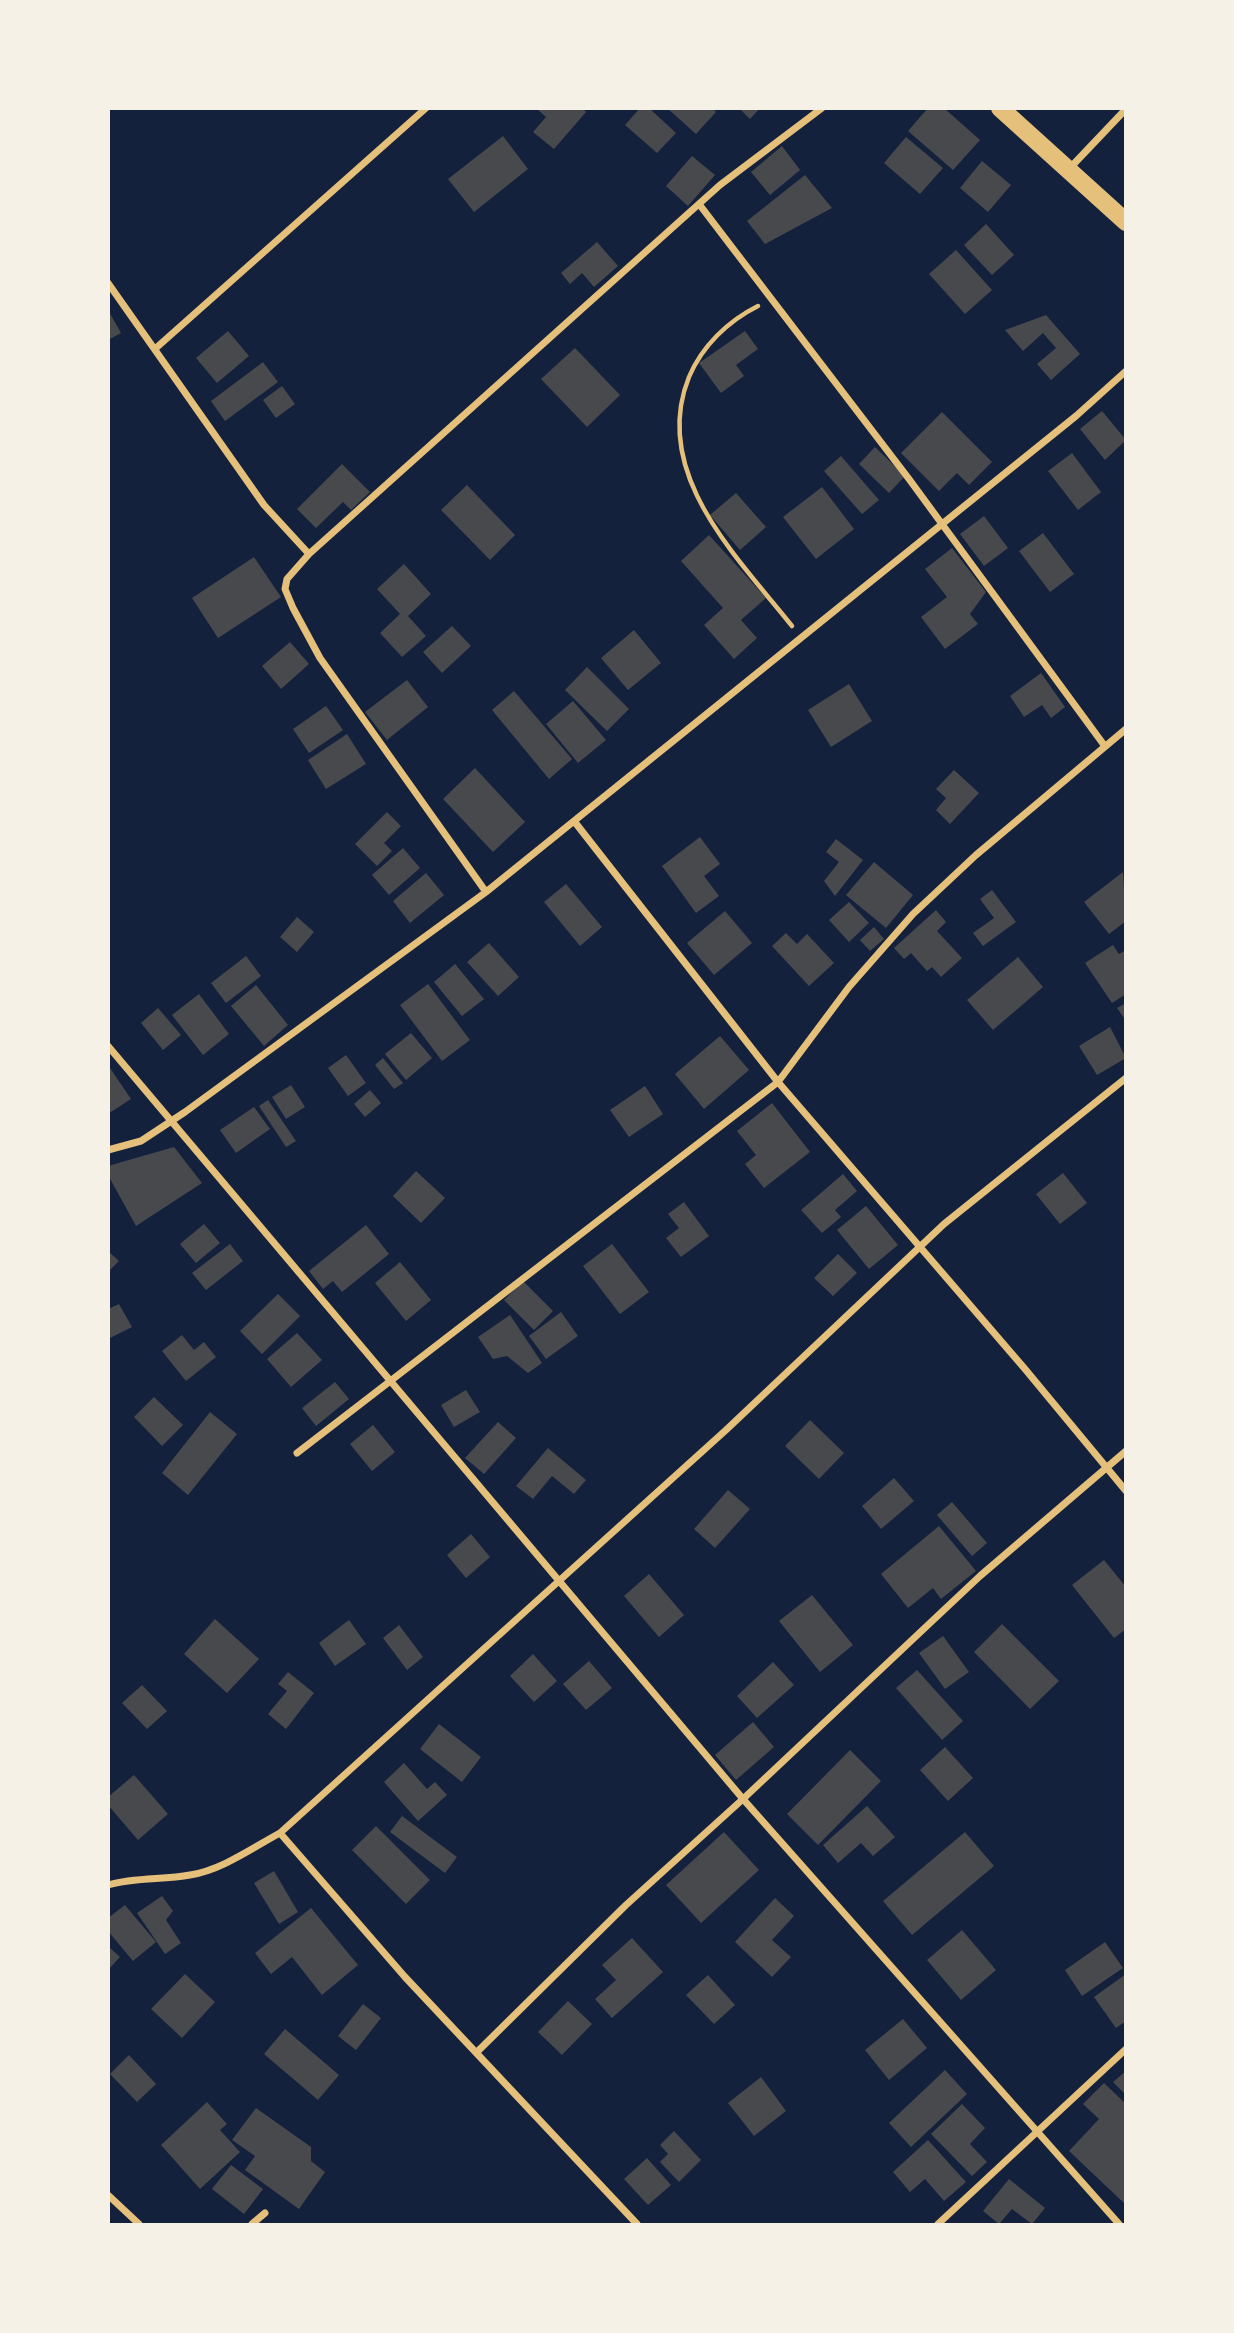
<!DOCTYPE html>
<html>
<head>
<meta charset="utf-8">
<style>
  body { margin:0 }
  #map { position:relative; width:1234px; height:2333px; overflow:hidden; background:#14213d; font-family:Helvetica,sans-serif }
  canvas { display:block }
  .frame { position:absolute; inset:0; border:110px solid #f6f1e7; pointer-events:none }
</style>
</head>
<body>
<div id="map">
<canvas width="1234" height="2333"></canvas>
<div class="frame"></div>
</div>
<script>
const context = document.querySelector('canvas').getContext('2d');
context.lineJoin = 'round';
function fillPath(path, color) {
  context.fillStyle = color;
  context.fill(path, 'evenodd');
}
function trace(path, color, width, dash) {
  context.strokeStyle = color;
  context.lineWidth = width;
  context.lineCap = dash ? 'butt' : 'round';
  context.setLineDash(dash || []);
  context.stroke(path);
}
fillPath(new Path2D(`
  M536,108H582L586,112L554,149L533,132L546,117Z
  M640,108H649L676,133L657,153L625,125Z
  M667,108H712L716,112L696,134Z
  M739,108H760L750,119Z
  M928,108H944L980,140L953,170L908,131Z
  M503,136L528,169L474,212L448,179Z
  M906,137L943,168L920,194L884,163Z
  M782,146L800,170L770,195L751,172Z
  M692,156L715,175L688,206L666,186Z
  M982,161L1011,185L988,212L960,188Z
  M805,175L832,208L765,244L747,221Z
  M986,224L1014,255L992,275L964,245Z
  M597,242L618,266L594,287L582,273L570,284L561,273Z
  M956,250L992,290L965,314L929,274Z
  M108,310L121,333L108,340Z
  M1046,315L1080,354L1051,380L1037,364L1056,348L1043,333L1023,351L1005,330Z
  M228,331L249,356L217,383L196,358Z
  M745,331L758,349L736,365L744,376L721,393L699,363Z
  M575,348L620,395L587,427L541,379Z
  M263,362L278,382L225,421L211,401Z
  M282,386L295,404L276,418L263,400Z
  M1102,411L1126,440L1105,460L1080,429Z
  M942,412L992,462L969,485L957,473L939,491L901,453Z
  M875,447L905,476L889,493L859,464Z
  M1072,453L1101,492L1078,510L1048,471Z
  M841,456L879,500L862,514L824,471Z
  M342,464L370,492L351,510L343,502L316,528L297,509Z
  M467,485L515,535L490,560L441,510Z
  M822,487L854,529L816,559L783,517Z
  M736,493L766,527L740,550L710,515Z
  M984,516L1008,548L984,566L960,534Z
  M1043,533L1074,574L1050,592L1019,551Z
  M709,535L766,598L741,620L757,638L734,659L704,625L723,608L681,561Z
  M952,548L986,592L970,614L978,624L945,649L921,617L947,597L925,569Z
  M254,557L281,597L218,638L192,598Z
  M404,564L431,594L408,616L426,636L402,657L380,633L400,614L377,589Z
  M452,626L471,646L442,673L423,652Z
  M634,630L661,663L628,690L601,658Z
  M290,642L309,664L281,689L262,666Z
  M587,667L629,709L607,731L565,690Z
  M1041,673L1065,707L1051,718L1042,705L1024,717L1010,696Z
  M407,680L428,707L387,740L365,712Z
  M849,684L872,721L831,747L808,710Z
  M514,691L572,759L549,779L492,710Z
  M573,701L606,740L578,763L546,724Z
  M326,706L343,730L309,753L293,729Z
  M347,734L366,764L326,789L308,760Z
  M475,768L525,822L493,852L443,799Z
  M954,770L979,793L950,824L936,810L946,798L936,789Z
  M387,812L401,826L384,843L392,851L377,866L355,844Z
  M700,837L720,864L704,876L719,896L696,913L662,866Z
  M836,839L863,860L835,896L824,881L839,862L826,852Z
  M403,848L420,868L389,895L372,875Z
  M874,862L913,895L886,928L846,895Z
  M1123,872L1126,921L1109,934L1084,902Z
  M426,873L444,895L410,923L393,901Z
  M566,884L602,927L580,946L544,902Z
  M992,890L1016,922L983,946L973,933L994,918L980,899Z
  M849,902L869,923L849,942L829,920Z
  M936,910L946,922L937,931L962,958L941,977L932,967L927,971L911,953L904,959L894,948Z
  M725,911L752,943L714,975L687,943Z
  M297,917L314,932L297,952L280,937Z
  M874,927L884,939L870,951L860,940Z
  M786,933L797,944L807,934L834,963L809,986L772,946Z
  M489,943L519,977L498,996L467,962Z
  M1113,945L1119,954L1126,950V994L1112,1003L1085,963Z
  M246,956L261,976L226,1003L211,983Z
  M1018,957L1043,987L993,1030L967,1000Z
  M455,964L484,999L462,1016L434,982Z
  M428,984L470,1040L442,1061L400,1005Z
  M256,985L288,1025L264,1046L231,1006Z
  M199,994L229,1034L203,1055L172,1015Z
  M1126,1003V1021L1117,1008Z
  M158,1008L181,1035L163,1050L141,1023Z
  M1110,1027L1126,1058L1097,1075L1079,1046Z
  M411,1033L432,1058L406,1080L385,1054Z
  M720,1036L749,1070L704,1109L675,1074Z
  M346,1055L366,1083L348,1096L328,1068Z
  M383,1058L403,1083L394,1089L375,1065Z
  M108,1065L131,1099L111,1112L108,1109Z
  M291,1085L305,1107L286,1119L272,1097Z
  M645,1086L663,1114L629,1137L610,1110Z
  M370,1090L381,1103L365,1117L354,1104Z
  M268,1100L296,1141L286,1147L259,1106Z
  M772,1103L810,1152L764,1188L745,1164L756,1155L737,1131Z
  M254,1107L270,1129L236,1153L220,1130Z
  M174,1147L202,1183L136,1226L108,1175V1166Z
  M416,1171L445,1198L421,1223L393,1196Z
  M1063,1173L1087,1203L1060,1224L1036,1194Z
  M843,1174L857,1191L835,1210L841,1217L822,1233L801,1210Z
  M684,1202L709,1236L681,1257L666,1238L679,1228L668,1214Z
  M866,1206L898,1245L869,1269L837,1230Z
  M204,1224L220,1243L196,1263L180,1244Z
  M366,1225L389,1254L342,1292L333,1281L323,1289L309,1271Z
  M230,1244L243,1261L206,1290L192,1273Z
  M612,1244L649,1292L620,1314L583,1266Z
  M108,1251L119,1261L108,1272Z
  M838,1254L857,1273L833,1296L814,1278Z
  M400,1262L431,1300L406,1321L375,1283Z
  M523,1281L553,1311L534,1330L504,1300Z
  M278,1294L300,1316L262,1354L240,1331Z
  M119,1304L132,1327L108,1339V1309Z
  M561,1312L578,1336L546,1359L529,1336Z
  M510,1315L542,1363L528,1373L507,1356L493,1359L478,1337Z
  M297,1333L322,1360L291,1387L267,1359Z
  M182,1335L194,1350L204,1342L216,1357L186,1381L162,1351Z
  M335,1382L349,1399L316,1426L302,1408Z
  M466,1390L480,1412L454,1427L441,1405Z
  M154,1397L183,1425L162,1446L134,1417Z
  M210,1412L237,1434L188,1495L162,1473Z
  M810,1420L844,1453L819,1479L785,1446Z
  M498,1422L516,1438L484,1474L465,1458Z
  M373,1425L395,1452L372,1471L350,1444Z
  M548,1448L586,1480L574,1494L552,1476L533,1499L516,1486Z
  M894,1478L914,1501L881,1529L862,1506Z
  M728,1490L750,1509L715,1548L694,1529Z
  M952,1502L987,1543L972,1556L937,1515Z
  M939,1526L976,1571L941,1599L933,1588L908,1608L881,1574Z
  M471,1534L490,1557L466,1578L447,1555Z
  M1104,1560L1126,1587V1629L1114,1638L1072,1585Z
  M649,1574L684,1615L659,1637L624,1596Z
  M812,1595L853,1645L820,1672L779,1621Z
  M215,1619L259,1659L227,1693L184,1654Z
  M349,1620L366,1644L335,1666L319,1643Z
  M1002,1624L1059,1681L1030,1709L974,1652Z
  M399,1625L423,1657L407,1670L383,1638Z
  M943,1636L969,1672L945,1689L919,1653Z
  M533,1654L557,1681L534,1702L510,1676Z
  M589,1661L612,1688L586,1710L563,1684Z
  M773,1662L794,1685L757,1718L737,1696Z
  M917,1670L963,1721L942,1740L896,1688Z
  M288,1672L314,1693L286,1729L268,1714L287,1691L278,1684Z
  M142,1685L167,1711L147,1729L122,1703Z
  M753,1722L774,1747L736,1780L715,1755Z
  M439,1724L481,1757L462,1782L420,1749Z
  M945,1747L973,1778L948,1801L920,1770Z
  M850,1750L881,1781L818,1845L787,1814Z
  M404,1763L427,1789L435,1782L447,1795L418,1821L384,1782Z
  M134,1775L168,1814L138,1840L108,1805V1797Z
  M867,1806L895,1837L873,1856L861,1843L838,1863L823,1845Z
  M402,1816L457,1857L445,1873L390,1832Z
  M376,1826L430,1880L406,1904L352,1850Z
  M724,1832L759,1870L701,1923L666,1885Z
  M965,1832L994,1866L912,1935L883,1901Z
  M274,1871L298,1912L279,1924L254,1883Z
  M162,1896L173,1911L166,1920L181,1943L165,1954L137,1913Z
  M775,1898L794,1916L772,1940L791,1957L772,1977L735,1942Z
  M125,1905L156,1942L133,1961L108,1931V1918Z
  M311,1908L358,1965L322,1995L292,1957L271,1974L255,1953Z
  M962,1930L996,1970L961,2000L927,1960Z
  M632,1938L663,1972L612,2018L595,1999L616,1980L602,1965Z
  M1105,1942L1123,1968L1082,1996L1065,1970Z
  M108,1946L120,1957L108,1970Z
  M185,1974L215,2002L182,2038L151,2009Z
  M1126,1974V2021L1116,2028L1094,1997Z
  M708,1975L735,2005L714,2024L686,1995Z
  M568,2001L592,2024L562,2055L538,2032Z
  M363,2004L381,2018L356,2050L338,2036Z
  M903,2019L927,2048L889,2080L865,2050Z
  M285,2029L339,2075L318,2100L264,2054Z
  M129,2055L156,2084L137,2102L110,2074Z
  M945,2070L967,2094L911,2147L889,2123Z
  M1126,2071V2095L1113,2082Z
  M761,2077L786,2111L754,2136L728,2103Z
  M1104,2083L1126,2104V2205L1069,2151L1099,2119L1083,2104Z
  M207,2102L227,2124L220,2130L240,2152L200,2189L161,2145Z
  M962,2104L985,2128L970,2144L987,2162L972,2176L931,2134Z
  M256,2108L311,2147V2161L325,2172L299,2209L245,2170L255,2156L232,2140Z
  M674,2131L701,2160L679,2182L660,2162L668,2154L660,2145Z
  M928,2140L966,2182L944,2201L925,2179L910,2192L893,2172Z
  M647,2158L671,2185L648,2205L624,2179Z
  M231,2165L263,2189L244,2214L212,2189Z
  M1009,2179L1045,2208L1032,2224L1012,2209L999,2224L983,2211Z`), '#48494c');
trace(new Path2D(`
  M758,306C728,321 702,346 689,377C650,473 738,558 792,626`), '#e5c07b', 4.5);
trace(new Path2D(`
  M1069,169L1126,109
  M699,204L909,479L1104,745
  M108,283L264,505L309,554
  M156,348L426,108
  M574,821L778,1082L1025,1369L1126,1491
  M486,892L320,658L293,608L285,589L287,579L309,554L720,185L822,108
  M108,1046L743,1799L1119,2224
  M108,1150L141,1141L185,1112L486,892L1076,416L1126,371
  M297,1453L778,1082L849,987L913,914L976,855L1126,729
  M280,1833L405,1977L637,2224
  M108,1885C136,1877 163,1880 190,1875C222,1870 252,1848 280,1833L726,1430L944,1224L1126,1078
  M477,2052L626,1905L743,1799L980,1576L1126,1451
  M108,2195L139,2224
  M252,2224L265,2213
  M938,2224L1126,2049`), '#e5c07b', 7);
trace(new Path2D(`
  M1000,108L1126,222`), '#e5c07b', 18);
</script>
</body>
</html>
